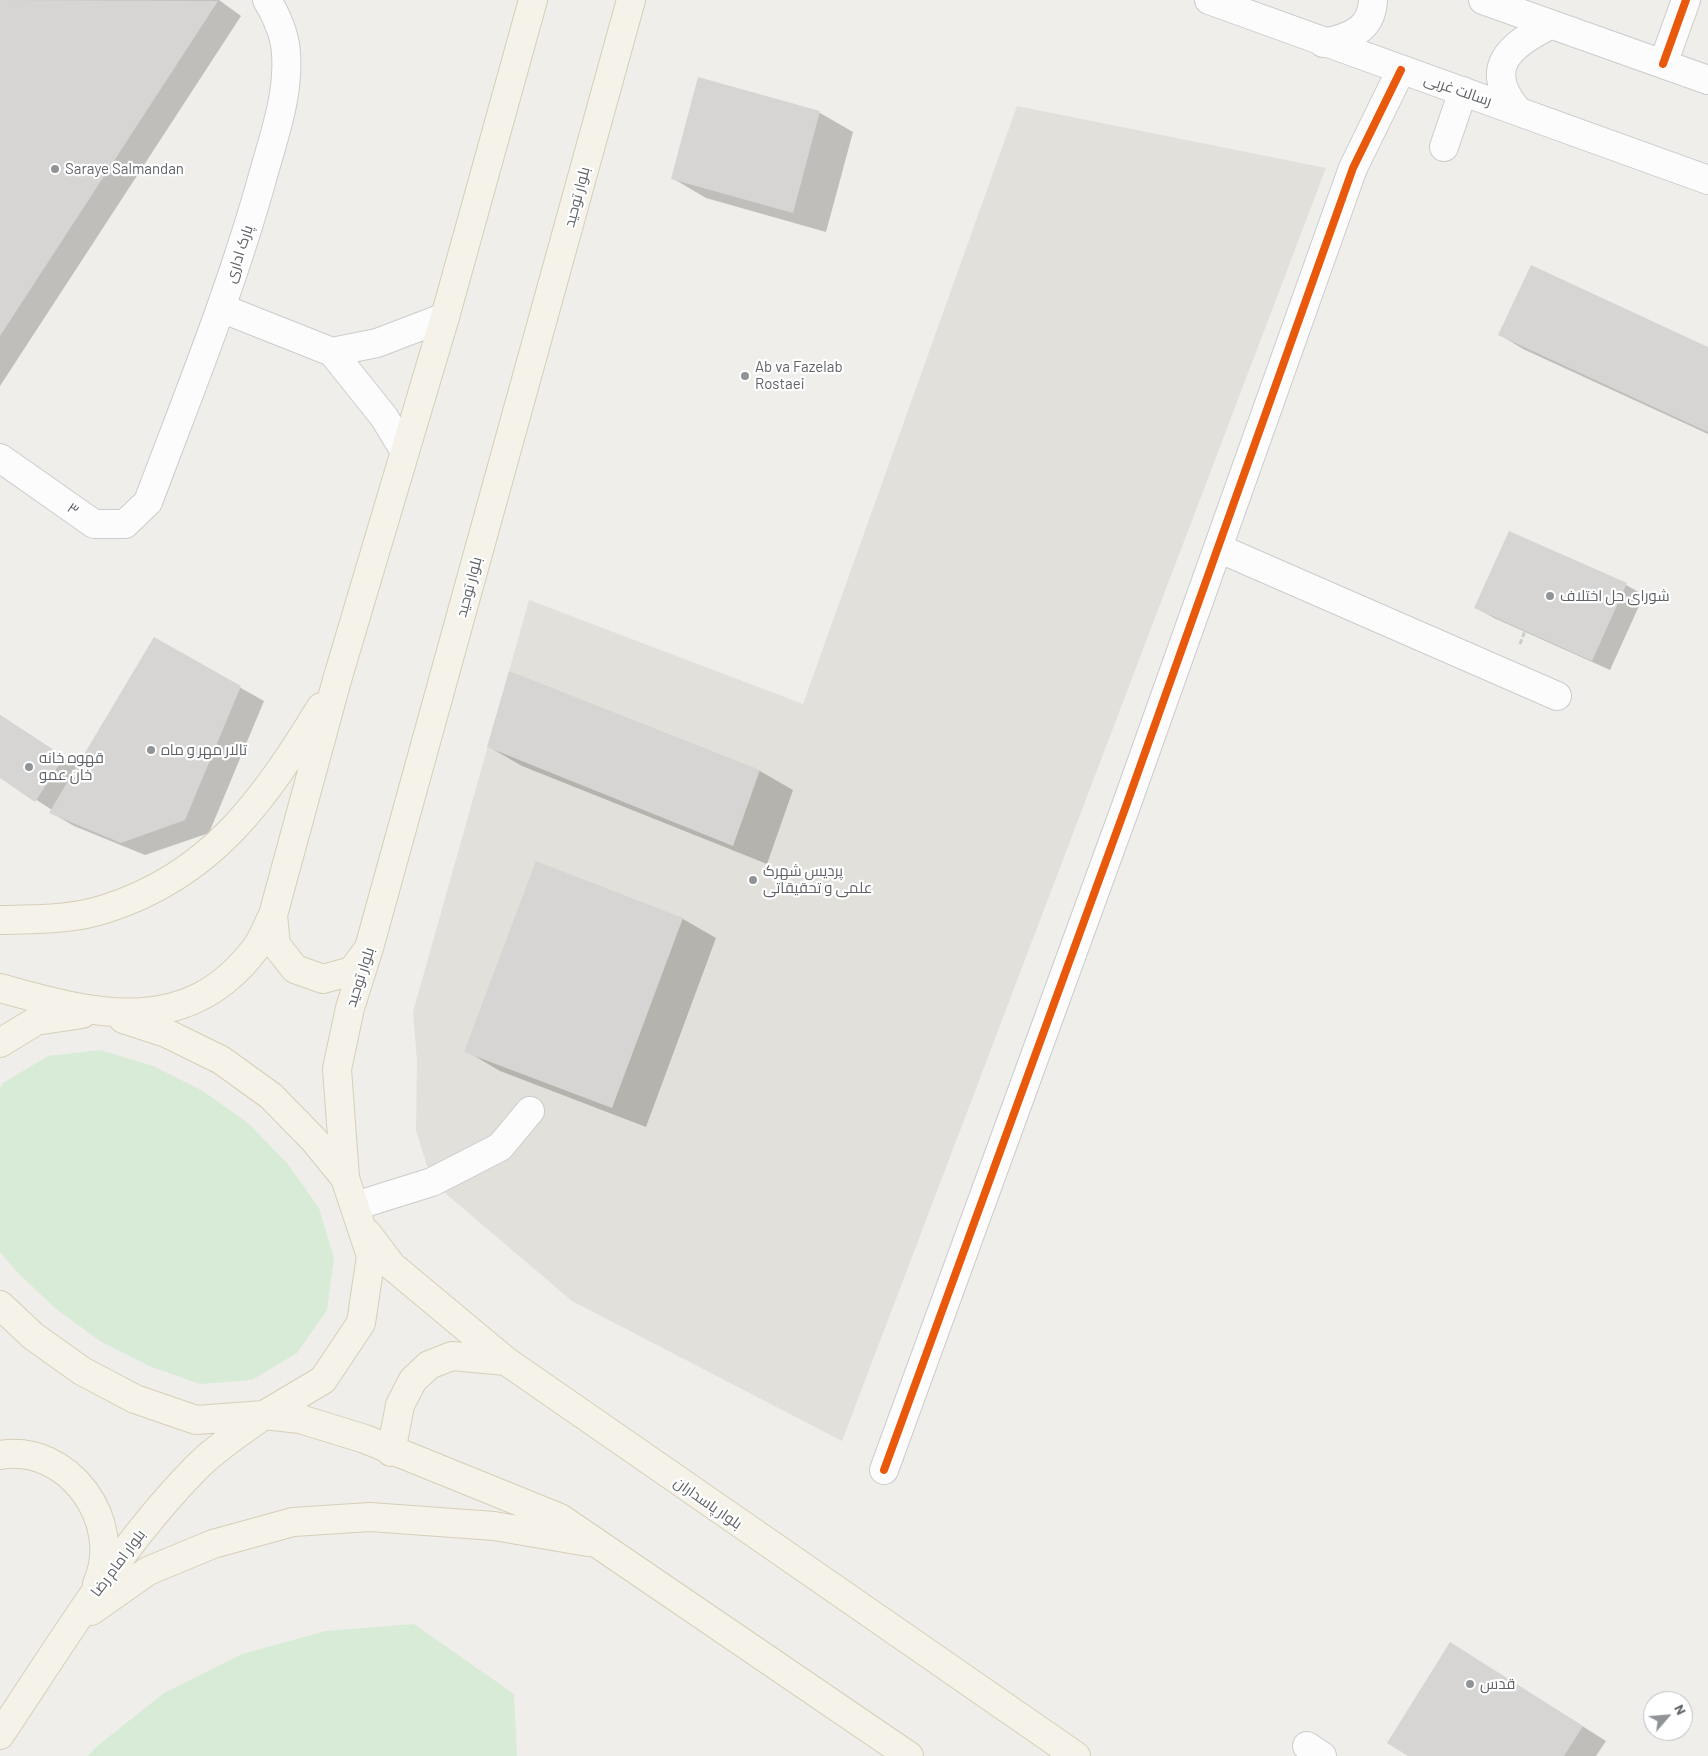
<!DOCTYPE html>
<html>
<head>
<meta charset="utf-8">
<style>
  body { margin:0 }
  #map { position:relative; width:1708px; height:1756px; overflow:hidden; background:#efeeea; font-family:Barlow,sans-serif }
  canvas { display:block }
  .north { position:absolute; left:1643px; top:1691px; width:50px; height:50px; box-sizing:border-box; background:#fff; border:1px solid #bfc1c3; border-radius:50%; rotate:63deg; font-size:14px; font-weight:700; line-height:20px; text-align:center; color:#5f6368 }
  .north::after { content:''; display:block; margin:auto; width:18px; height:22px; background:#919496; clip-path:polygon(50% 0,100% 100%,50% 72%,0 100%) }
</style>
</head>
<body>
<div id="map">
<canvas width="1708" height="1756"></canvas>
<div class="north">N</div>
</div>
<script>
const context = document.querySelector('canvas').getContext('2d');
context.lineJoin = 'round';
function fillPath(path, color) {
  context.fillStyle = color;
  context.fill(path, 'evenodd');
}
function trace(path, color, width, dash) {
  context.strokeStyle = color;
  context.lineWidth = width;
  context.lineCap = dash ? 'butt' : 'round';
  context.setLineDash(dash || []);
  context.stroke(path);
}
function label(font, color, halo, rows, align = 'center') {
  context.font = font + ' Barlow,Cairo,sans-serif';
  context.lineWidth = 4.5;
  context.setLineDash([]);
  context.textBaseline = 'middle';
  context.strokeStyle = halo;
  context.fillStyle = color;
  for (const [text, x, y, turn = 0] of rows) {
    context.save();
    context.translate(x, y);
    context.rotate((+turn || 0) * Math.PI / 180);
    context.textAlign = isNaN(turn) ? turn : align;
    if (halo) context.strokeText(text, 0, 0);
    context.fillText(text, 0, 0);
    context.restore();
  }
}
fillPath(new Path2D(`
  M1017,106L1326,168L842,1441L572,1301L432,1182L416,1130L417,1061L413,1012L529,600L803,704Z`), '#e2e0da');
fillPath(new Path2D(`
  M100,1050L153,1066L203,1091L248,1123L287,1163L319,1208L334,1258L327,1310L297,1353L252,1380L200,1384L149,1366L100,1341L56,1309L16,1271L0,1252V1088L3,1083L48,1056Z
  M414,1624L514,1694L517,1756H88L96,1747L164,1693L242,1654L326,1631Z`), '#d8ebd6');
fillPath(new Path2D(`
  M0,0H219L241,16L0,386Z
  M820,113L853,132L826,232L706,198L672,178Z
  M1500,335L1708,349V434L1523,349Z
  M1626,585L1644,595L1610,670L1494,618L1476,608Z
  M154,639L264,701L209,833L145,855L74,826L50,812L52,810L0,776V715L78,766Z
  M510,672L760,771L793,790L767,864L522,766L489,747Z
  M536,863L683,919L716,938L646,1127L500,1071L466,1051Z
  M1474,1658L1606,1741L1596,1756H1411Z`), '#0003');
fillPath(new Path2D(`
  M0,0L218,1L0,336Z
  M698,77L820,111L793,213L671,179Z
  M1531,265L1708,347V432L1498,335Z
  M1509,531L1627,583L1592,661L1474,608Z
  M154,637L241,686L185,820L121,843L49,813Z
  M509,671L760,770L733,846L487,747Z
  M0,715L64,757L35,802L0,778Z
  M536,861L683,918L612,1108L464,1052Z
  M1450,1642L1583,1726L1564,1756H1408L1387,1743Z`), '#d6d5d3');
const minor = new Path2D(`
  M1209,0L1708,180
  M1483,0L1708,80
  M1323,43C1349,38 1372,30 1373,0
  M1663,64L1686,0
  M1518,111C1481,68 1510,45 1550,25
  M1444,147L1463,91
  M221,308L332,352L384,417L404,450
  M332,352L377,343L445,317
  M0,458L94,524H125L148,502C189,393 233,285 264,172C275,133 289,94 286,53C285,35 276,15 267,0
  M1218,548L1557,696
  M355,1206L432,1182L500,1147L530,1111
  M884,1470L1126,806L1353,168L1401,70
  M1307,1746L1322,1756`);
const major = new Path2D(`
  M273,915L276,945L295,969L323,979L352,971L367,951
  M0,920C35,919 72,920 105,909C213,875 265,798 321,707
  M0,988C95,1015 187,1039 255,949C263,939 267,926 273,915L337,680L445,317L533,0
  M0,1043L36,1021L82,1014
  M345,1178L337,1069L350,1008L369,948L631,0
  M367,1233L392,1266L506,1361L1076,1756
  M0,1305L33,1336L82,1371L135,1399L196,1420L264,1415L323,1380L361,1323L371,1256L345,1178L314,1140L271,1096L221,1060L166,1033L123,1019
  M391,1452L400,1405L413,1380L429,1365L452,1356L506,1361
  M0,1455C68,1443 125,1522 97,1584
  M91,1611L148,1571L213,1544L293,1522L370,1517L494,1526L588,1542
  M0,1735C61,1644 118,1548 195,1469C215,1448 241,1432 264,1415L300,1419L365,1439L560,1518L909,1756`);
trace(minor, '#cbcccc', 30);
trace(major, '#d7ceb8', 30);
trace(new Path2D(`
  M1520,644L1525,631`), '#cacfcc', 3, [5, 2.5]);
trace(minor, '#fdfcfc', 28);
trace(major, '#f4f2e9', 28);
trace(new Path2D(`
  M1663,64L1686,0
  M884,1470L1126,806L1353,168L1401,70`), '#e8590c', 8);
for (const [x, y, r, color] of [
  [55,169,5,"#919496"],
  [745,376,5,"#919496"],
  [1550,596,5,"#919496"],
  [151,750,5,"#919496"],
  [29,767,5,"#919496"],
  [753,880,5,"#919496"],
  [1470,1684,5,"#919496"]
]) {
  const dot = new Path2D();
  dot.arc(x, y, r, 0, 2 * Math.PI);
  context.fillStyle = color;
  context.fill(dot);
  trace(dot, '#fff', 2);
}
label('15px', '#5f6368', '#fff', [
  ["رسالت غربی",1458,90,19],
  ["بلوار توحید",577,197,-75],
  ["پارک اداری",239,254,-72],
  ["۳",73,509,35],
  ["بلوار توحید",469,587,-75],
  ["بلوار توحید",360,977,-72],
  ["بلوار پاسداران",708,1503,35],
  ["بلوار امام رضا",118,1563,-53]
]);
label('15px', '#5f6368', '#fff', [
  ["Saraye Salmandan",65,169],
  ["Ab va Fazelab",755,367],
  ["Rostaei",755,384],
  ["شورای حل اختلاف",1560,596],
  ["تالار مهر و ماه",161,750],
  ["قهوه خانه",39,758],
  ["خان عمو",39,775],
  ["پردیس شهرک",763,871],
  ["علمی و تحقیقاتی",763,888],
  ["قدس",1480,1684]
], 'left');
</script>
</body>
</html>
